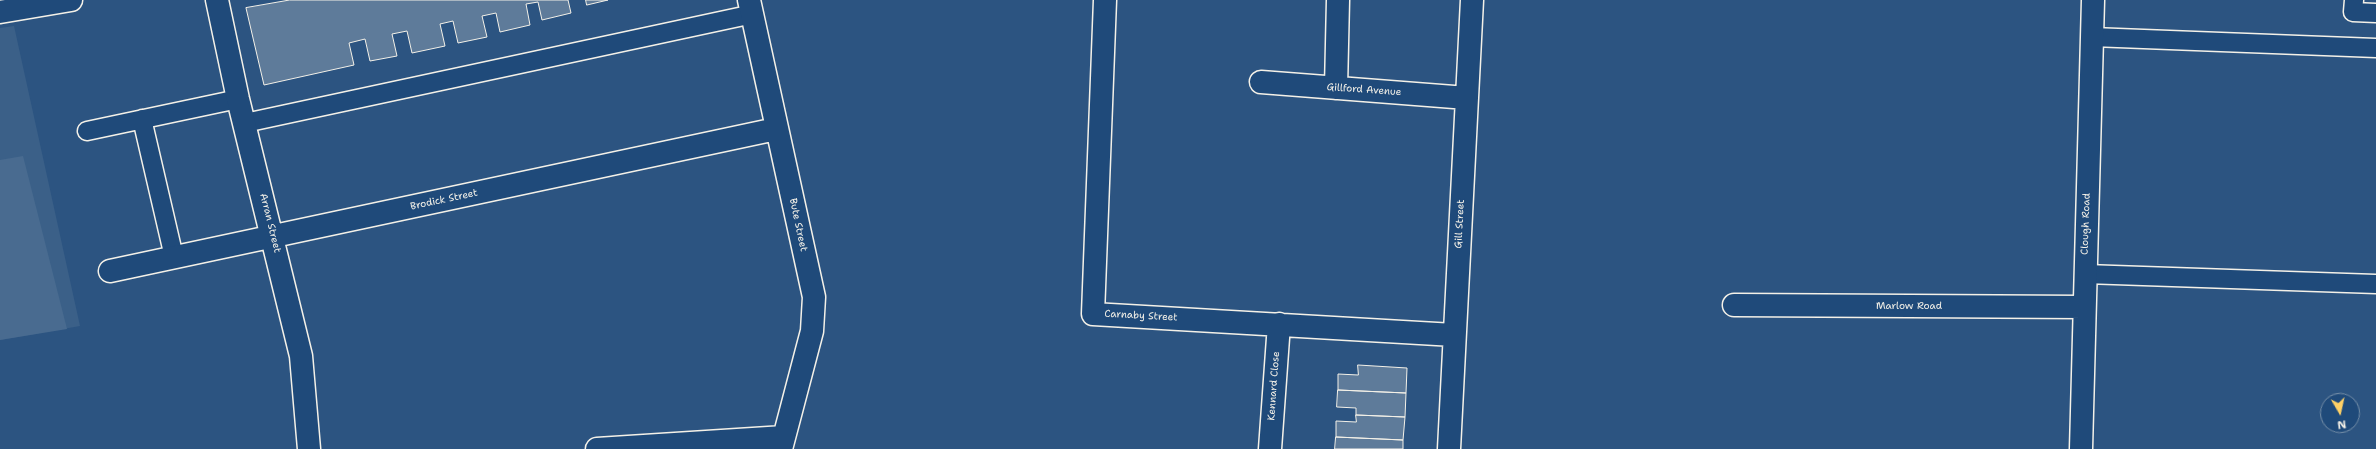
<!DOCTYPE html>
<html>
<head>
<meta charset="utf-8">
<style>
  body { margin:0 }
  #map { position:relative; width:2376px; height:449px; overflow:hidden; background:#2c5481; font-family:"Shantell Sans",sans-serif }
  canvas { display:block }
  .north { position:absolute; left:2320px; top:393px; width:40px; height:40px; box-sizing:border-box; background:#1f4a7a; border:1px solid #748da6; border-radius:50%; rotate:171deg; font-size:11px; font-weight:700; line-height:16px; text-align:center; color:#f4f1e8 }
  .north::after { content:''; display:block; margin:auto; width:14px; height:18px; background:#ffd166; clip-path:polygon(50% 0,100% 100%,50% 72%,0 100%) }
</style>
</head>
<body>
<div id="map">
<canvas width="2376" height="449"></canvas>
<div class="north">N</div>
</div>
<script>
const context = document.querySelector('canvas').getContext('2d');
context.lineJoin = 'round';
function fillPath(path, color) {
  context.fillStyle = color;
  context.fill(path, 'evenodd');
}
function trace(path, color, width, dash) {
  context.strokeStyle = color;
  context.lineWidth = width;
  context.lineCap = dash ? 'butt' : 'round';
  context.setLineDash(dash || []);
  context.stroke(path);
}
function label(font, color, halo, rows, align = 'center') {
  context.font = font + ' "Shantell Sans",sans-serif';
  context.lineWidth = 3;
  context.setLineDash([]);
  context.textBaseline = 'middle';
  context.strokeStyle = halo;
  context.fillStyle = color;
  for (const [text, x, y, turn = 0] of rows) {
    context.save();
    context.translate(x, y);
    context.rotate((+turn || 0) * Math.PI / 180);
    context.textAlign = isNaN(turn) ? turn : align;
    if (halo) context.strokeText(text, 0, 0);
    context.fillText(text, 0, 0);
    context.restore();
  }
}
fillPath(new Path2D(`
  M14,26L80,326L0,340V28Z`), '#3b6088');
fillPath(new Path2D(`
  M23,156L67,329L0,340V160Z`), '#496b90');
const building = new Path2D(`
  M290,0H568L571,13L542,20L538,2L526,4L530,25L500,32L496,13L482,16L487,37L458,43L453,21L440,24L445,46L412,53L407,31L392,34L397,56L370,61L365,39L349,43L354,65L264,85L246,8Z
  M586,0H608L587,5Z
  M1358,365L1407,368L1406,393L1338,390V374L1358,375Z
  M1338,390L1406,393L1405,417L1356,415V408L1337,407Z
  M1356,415L1405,417L1403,440L1336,437V421L1356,422Z
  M1336,437L1403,440V449H1335Z`);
fillPath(building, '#5e7b9a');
trace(building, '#f4f1e8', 1);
const service = new Path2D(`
  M2354,0L2353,12L2376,13
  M2092,37L2376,48
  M142,119L174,257
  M245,123L753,14
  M87,131L238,99
  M2085,274L2376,284`);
const minor = new Path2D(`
  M217,0L238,99L301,356L309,449
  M749,0L814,297L812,331L781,449
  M1105,0L1093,314L1454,335
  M1261,82L1467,98
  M1336,88L1338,0
  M110,271L776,129
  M1734,305L2084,307
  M597,449L784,437
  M1270,449L1279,324
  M1449,449L1472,0
  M2081,449L2093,0`);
const tertiary = new Path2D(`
  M0,12L71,0`);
trace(service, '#f4f1e8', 21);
trace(minor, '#f4f1e8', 25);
trace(tertiary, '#f4f1e8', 25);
trace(service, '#1f4a7a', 18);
trace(minor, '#1f4a7a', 22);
trace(tertiary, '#1f4a7a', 22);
label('10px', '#f4f1e8', '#1f4a7a', [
  ["Gillford Avenue",1364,90,4],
  ["Brodick Street",444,200,-12],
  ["Arran Street",270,223,76],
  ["Gill Street",1460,224,-87],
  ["Clough Road",2086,224,-88],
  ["Bute Street",798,225,78],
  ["Marlow Road",1909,306],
  ["Carnaby Street",1141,316,3],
  ["Kennard Close",1274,386,-86]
]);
</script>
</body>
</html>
